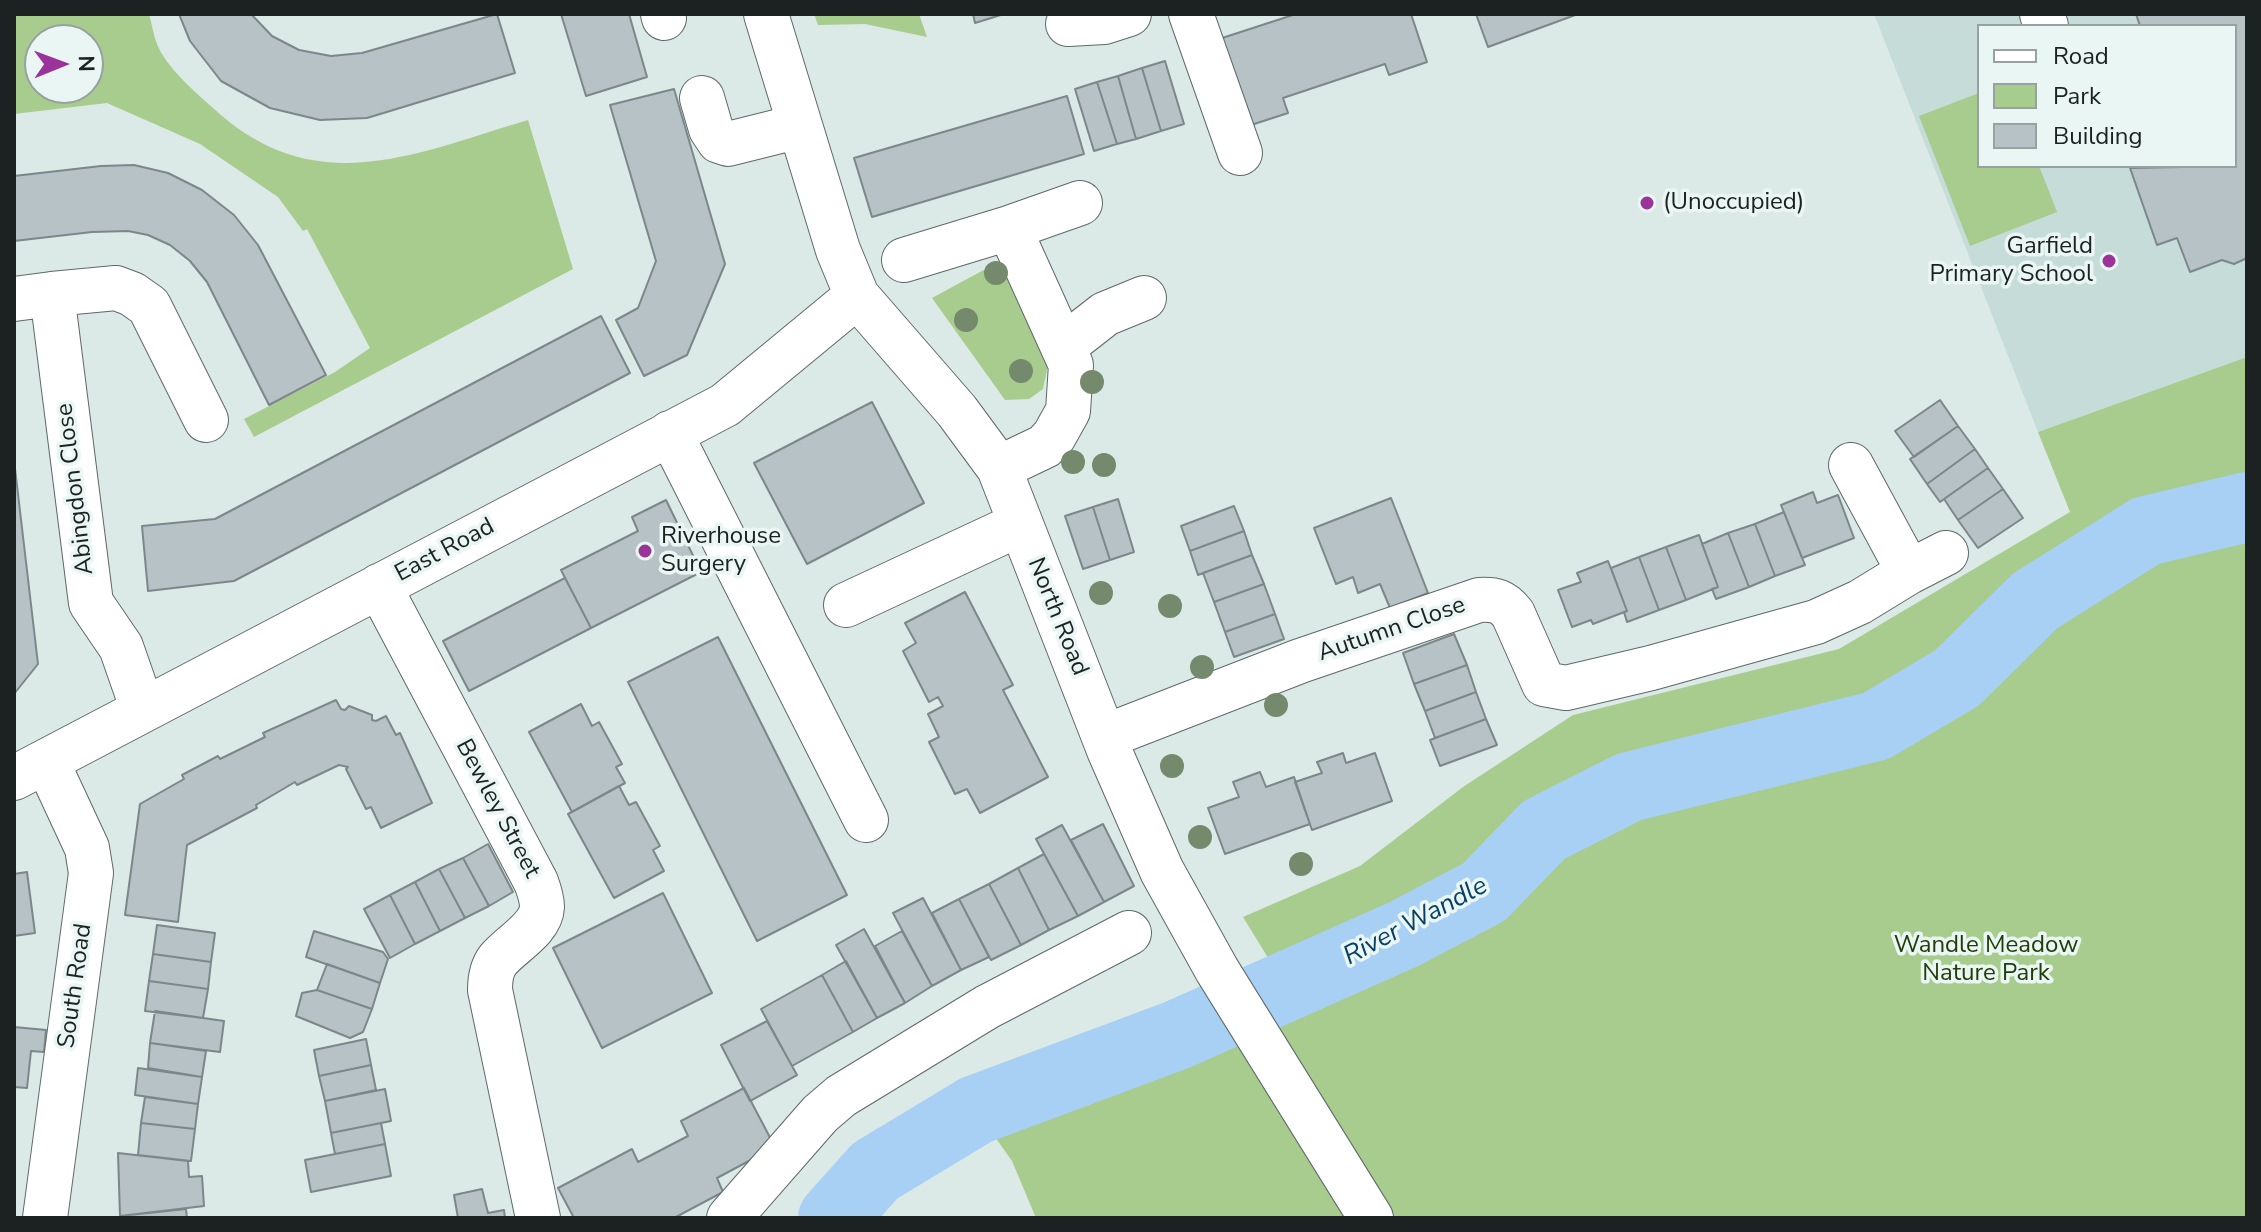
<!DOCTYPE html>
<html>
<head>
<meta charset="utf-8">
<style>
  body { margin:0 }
  #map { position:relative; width:2261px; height:1232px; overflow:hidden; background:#dbe9e7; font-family:"Nunito Sans",sans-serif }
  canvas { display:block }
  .frame { position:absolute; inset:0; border:16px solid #1c2121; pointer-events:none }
  .legend { position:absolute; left:1977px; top:24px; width:260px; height:144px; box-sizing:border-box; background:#e9f6f4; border:2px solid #97a1a0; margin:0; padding:10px 14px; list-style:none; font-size:24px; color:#1c2121 }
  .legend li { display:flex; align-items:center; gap:16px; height:40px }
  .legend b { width:40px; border:2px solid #97a1a0 }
  .north { position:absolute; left:24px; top:24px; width:80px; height:80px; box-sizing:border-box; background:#e9f6f4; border:2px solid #97a1a0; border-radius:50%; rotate:89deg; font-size:22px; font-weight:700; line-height:32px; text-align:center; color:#1c2121 }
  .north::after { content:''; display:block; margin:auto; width:28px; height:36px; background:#9a3498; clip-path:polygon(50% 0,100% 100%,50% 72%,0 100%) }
</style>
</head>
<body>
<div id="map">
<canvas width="2261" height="1232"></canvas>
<div class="frame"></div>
<ul class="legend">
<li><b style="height:10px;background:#fff"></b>Road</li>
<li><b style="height:22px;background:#a7cc8d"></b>Park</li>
<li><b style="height:22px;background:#b6c2c6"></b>Building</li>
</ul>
<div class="north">N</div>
</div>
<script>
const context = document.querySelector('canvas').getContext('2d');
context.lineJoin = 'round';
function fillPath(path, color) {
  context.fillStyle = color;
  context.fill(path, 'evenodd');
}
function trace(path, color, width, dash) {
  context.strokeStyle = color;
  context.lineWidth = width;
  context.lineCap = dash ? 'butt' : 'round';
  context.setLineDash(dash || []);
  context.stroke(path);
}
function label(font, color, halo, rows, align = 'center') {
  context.font = font + ' "Nunito Sans",sans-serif';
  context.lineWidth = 7;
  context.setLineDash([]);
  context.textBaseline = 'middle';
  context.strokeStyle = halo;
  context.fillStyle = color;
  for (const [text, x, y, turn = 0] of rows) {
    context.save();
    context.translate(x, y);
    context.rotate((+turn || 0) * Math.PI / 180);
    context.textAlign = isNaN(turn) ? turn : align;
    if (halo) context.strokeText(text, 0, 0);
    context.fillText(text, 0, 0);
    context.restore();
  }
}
fillPath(new Path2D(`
  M1874,14H2247V357L2038,432ZM1979,26H2235V166H1979Z`), '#c6dcd9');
fillPath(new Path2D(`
  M14,14H149C152,24 153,34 157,44C166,67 194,91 213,108C314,202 414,154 528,120L573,269L254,437L244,419L335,372L370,348L307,229L303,231L278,197L200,144L107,103L14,114ZM88,40V88H40V40Z
  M814,14H919L927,37L865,24L818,25Z
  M1979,93V166H2039L2057,212L1970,246L1919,116Z
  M1004,259L1048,341L1047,370L1043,389L1029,399L1005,400L932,298Z
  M2247,357V1218H1036L1012,1161L976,1110L1177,1035L1286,987L1243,917L1360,866L1463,787L1573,715L1839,649L2070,512L2038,432Z`), '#a7cc8d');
trace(new Path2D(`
  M833,1218L875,1171L976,1110L1177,1035L1404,934L1484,892L1544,830L1629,787L1876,726L1957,678L2035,601L2146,531L2247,507`), '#a7d0f4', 70);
const building = new Path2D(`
  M179,14H251L272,36L299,50L331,56L362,53L497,14L515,73L367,118L320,120L270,108L221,81L190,41Z
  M561,14H629L647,77L586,96Z
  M973,14H1004L975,23Z
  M1296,14H1411L1427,62L1389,75L1385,64L1283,98L1288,113L1245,127L1216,40Z
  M1476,14H1578L1488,47Z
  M2136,14H2247V258L2234,264L2222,260L2190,272L2177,238L2157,245L2130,168L2235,166V26H2140Z
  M1165,61L1184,124L1161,131L1142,68Z
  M1142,68L1161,131L1136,139L1118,76Z
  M1118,76L1136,139L1117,144L1097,82Z
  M1097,82L1117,144L1094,151L1075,89Z
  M674,89L725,264L687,355L644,376L616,320L638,308L656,261L610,105Z
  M1067,96L1084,154L872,217L854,158Z
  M134,165L168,173L202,190L234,215L258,245L326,375L269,405L207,282L190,261L170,245L148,235L128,231L92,232L14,241V176L101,166Z
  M601,316L630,373L234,581L148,591L142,526L215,519Z
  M1940,400L1958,426L1914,457L1895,431Z
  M872,402L924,503L807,564L754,463Z
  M1958,426L1975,449L1927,484L1910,459Z
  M1975,449L1988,468L1940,502L1927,484Z
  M14,460L38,664L14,694Z
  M1988,468L2003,489L1958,520L1944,499Z
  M2003,489L2023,518L1978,548L1958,520Z
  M1813,492L1817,503L1838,495L1854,538L1802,558L1781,505Z
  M1391,498L1428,593L1390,608L1380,584L1358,593L1353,577L1336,584L1314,528Z
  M1118,499L1134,552L1110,560L1093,507Z
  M666,500L701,572L591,628L561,570L638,531L632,517Z
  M1234,506L1244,531L1190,551L1181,526Z
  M1093,507L1110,560L1083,569L1065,516Z
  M1784,512L1805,565L1775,576L1755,524Z
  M1755,524L1775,576L1749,587L1728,533Z
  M1244,531L1252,555L1198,575L1190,551Z
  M1728,533L1749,587L1716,599L1712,589L1718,587L1702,544Z
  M1699,535L1718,587L1686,600L1666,547Z
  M1666,547L1686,600L1659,610L1639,557Z
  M1252,555L1264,584L1214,602L1203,573Z
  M1639,557L1659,610L1627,622L1624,612L1627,611L1611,568Z
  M1608,561L1627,611L1593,624L1591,620L1572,627L1558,590L1581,582L1577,573Z
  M565,578L591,628L469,691L443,641Z
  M1264,584L1275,614L1225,632L1214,602Z
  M965,592L1013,685L1003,690L1048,777L980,813L967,789L955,794L929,742L939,737L928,714L943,706L938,697L929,702L903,651L916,643L905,623Z
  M1275,614L1284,639L1234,657L1225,632Z
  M1454,634L1467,665L1414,684L1403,653Z
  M718,637L847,895L757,941L628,682Z
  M1467,665L1476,692L1425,711L1414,684Z
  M1476,692L1486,719L1435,738L1425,711Z
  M336,700L341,709L345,710L349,706L372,715V720L376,721L386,716L396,735L400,733L432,803L381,828L371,807L366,809L346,769L348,767L339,765L297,785L295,782L256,805L257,808L187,845L178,922L125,915L140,804L184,779L182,775L218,756L220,759L265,737L263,733Z
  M581,704L592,726L599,722L622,764L616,767L625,783L572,812L529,732Z
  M1486,719L1497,745L1440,766L1430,740Z
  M1343,753L1346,763L1375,753L1392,801L1312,830L1295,782L1322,773L1317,762Z
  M1260,772L1266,787L1294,777L1310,824L1225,854L1208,808L1239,797L1233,782Z
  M619,786L629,805L636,802L660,846L653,850L664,871L614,898L568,814Z
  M1103,824L1134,886L1104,902L1071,840Z
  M1062,825L1104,902L1078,916L1036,839Z
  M488,844L513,892L489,906L463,858Z
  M1044,854L1078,916L1049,930L1018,868Z
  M463,858L489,906L465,918L439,869Z
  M1018,868L1049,930L1021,945L989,884Z
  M439,869L465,918L440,931L415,882Z
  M27,872L35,933L14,936V874Z
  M415,882L440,931L415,944L390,895Z
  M989,884L1021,945L991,960L959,899Z
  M663,893L712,993L602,1048L553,948Z
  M390,895L415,944L390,958L364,909Z
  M923,898L961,970L932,986L893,913Z
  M959,899L989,957L961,970L932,913Z
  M157,925L215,933L211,962L153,954Z
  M864,929L905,1003L877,1018L836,945Z
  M314,931L383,952L388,959L380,983L306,957Z
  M902,931L932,986L905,1003L875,946Z
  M153,954L211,962L208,989L149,981Z
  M846,961L877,1018L853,1032L822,975Z
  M327,964L380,983L372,1009L317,990Z
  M822,975L853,1032L792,1066L761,1009Z
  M149,981L208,989L203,1018L145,1011Z
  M317,990L372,1009L363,1032L350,1038L296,1016L302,993Z
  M155,1011L224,1021L220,1052L150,1043Z
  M767,1021L797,1075L750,1101L721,1045Z
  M14,1027L46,1030L44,1052L31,1051L27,1088L14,1087Z
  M366,1039L371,1065L319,1076L314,1050Z
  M150,1043L206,1051L202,1077L148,1068Z
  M371,1065L376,1090L325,1101L319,1076Z
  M138,1068L202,1077L198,1104L135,1095Z
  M744,1088L775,1147L717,1178L723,1192L674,1218H574L558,1188L632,1149L638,1162L688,1136L681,1121Z
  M385,1089L391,1121L331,1133L325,1101Z
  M145,1097L198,1104L195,1129L141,1123Z
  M141,1123L195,1129L191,1161L138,1155Z
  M381,1123L385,1144L335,1154L331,1133Z
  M385,1144L391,1176L311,1192L305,1160Z
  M118,1153L188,1161L189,1177L202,1176L204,1206L120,1216Z
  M482,1189L488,1213L504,1210L505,1218H458L454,1195Z
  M186,1209L187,1218H117L120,1216Z`);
fillPath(building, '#b6c2c6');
trace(building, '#7c878a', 2);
const minor = new Path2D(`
  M663,14L664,18
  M766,14L838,250L857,296L957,411L999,468L1109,750L1162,871L1217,970L1371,1218
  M1191,14L1240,153
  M2042,14L2046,26
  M1068,24L1104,22L1129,14
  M702,98L711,129L719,141L728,144L800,126
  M904,260L1009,228L1080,203
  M52,294L116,288L132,294L149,306L206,420
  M14,299L52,294L91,603L121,647L143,710
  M1064,346L1105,314L1144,298
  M670,433L866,820
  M999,468L1045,446L1054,436L1068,411L1071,365L1009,228
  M1909,572L1946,553
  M379,586L536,882C539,890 542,899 542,907C541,929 511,944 498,960C491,969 490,980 490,990L538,1218
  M846,605L1020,524
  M1104,737L1300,661L1479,600C1495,599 1503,601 1513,614L1544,684L1566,688L1651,668L1816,622L1860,602L1909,572L1851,465
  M14,778L725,405L857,296
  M45,1218L91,873L87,848L47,762
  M729,1218L820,1114L841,1096L987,1007L1129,933`);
trace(minor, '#5e6968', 46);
trace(minor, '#fff', 44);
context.fillStyle = '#758a6c';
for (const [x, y] of [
  [996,273],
  [966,320],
  [1021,371],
  [1092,382],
  [1073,462],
  [1104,465],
  [1101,593],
  [1170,606],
  [1202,667],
  [1276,705],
  [1172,766],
  [1200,837],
  [1301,864]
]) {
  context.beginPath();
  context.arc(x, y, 12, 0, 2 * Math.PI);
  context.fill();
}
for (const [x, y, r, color] of [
  [1647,203,8,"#9a3498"],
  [2109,261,8,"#9a3498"],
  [645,551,8,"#9a3498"]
]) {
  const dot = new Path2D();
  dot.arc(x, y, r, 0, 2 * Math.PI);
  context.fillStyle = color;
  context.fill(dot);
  trace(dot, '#e9f6f4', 3);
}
label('24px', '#1c2121', '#e9f6f4', [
  ["(Unoccupied)",1663,203],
  ["Garfield",2093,247,"right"],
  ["Primary School",2093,275,"right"],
  ["Riverhouse",661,537],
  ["Surgery",661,565]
], 'left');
label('24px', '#1c2121', '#e9f6f4', [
  ["Abingdon Close",76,489,-97],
  ["East Road",445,551,-28],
  ["North Road",1057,617,68],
  ["Autumn Close",1392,630,-19],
  ["Bewley Street",497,809,62],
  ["South Road",76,986,-82]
]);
label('24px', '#223d07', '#e9f6f4', [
  ["Wandle Meadow",1986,946],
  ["Nature Park",1986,974]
]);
label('italic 26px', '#073f65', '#e9f6f4', [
  ["River Wandle",1416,922,-28]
]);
</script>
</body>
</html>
